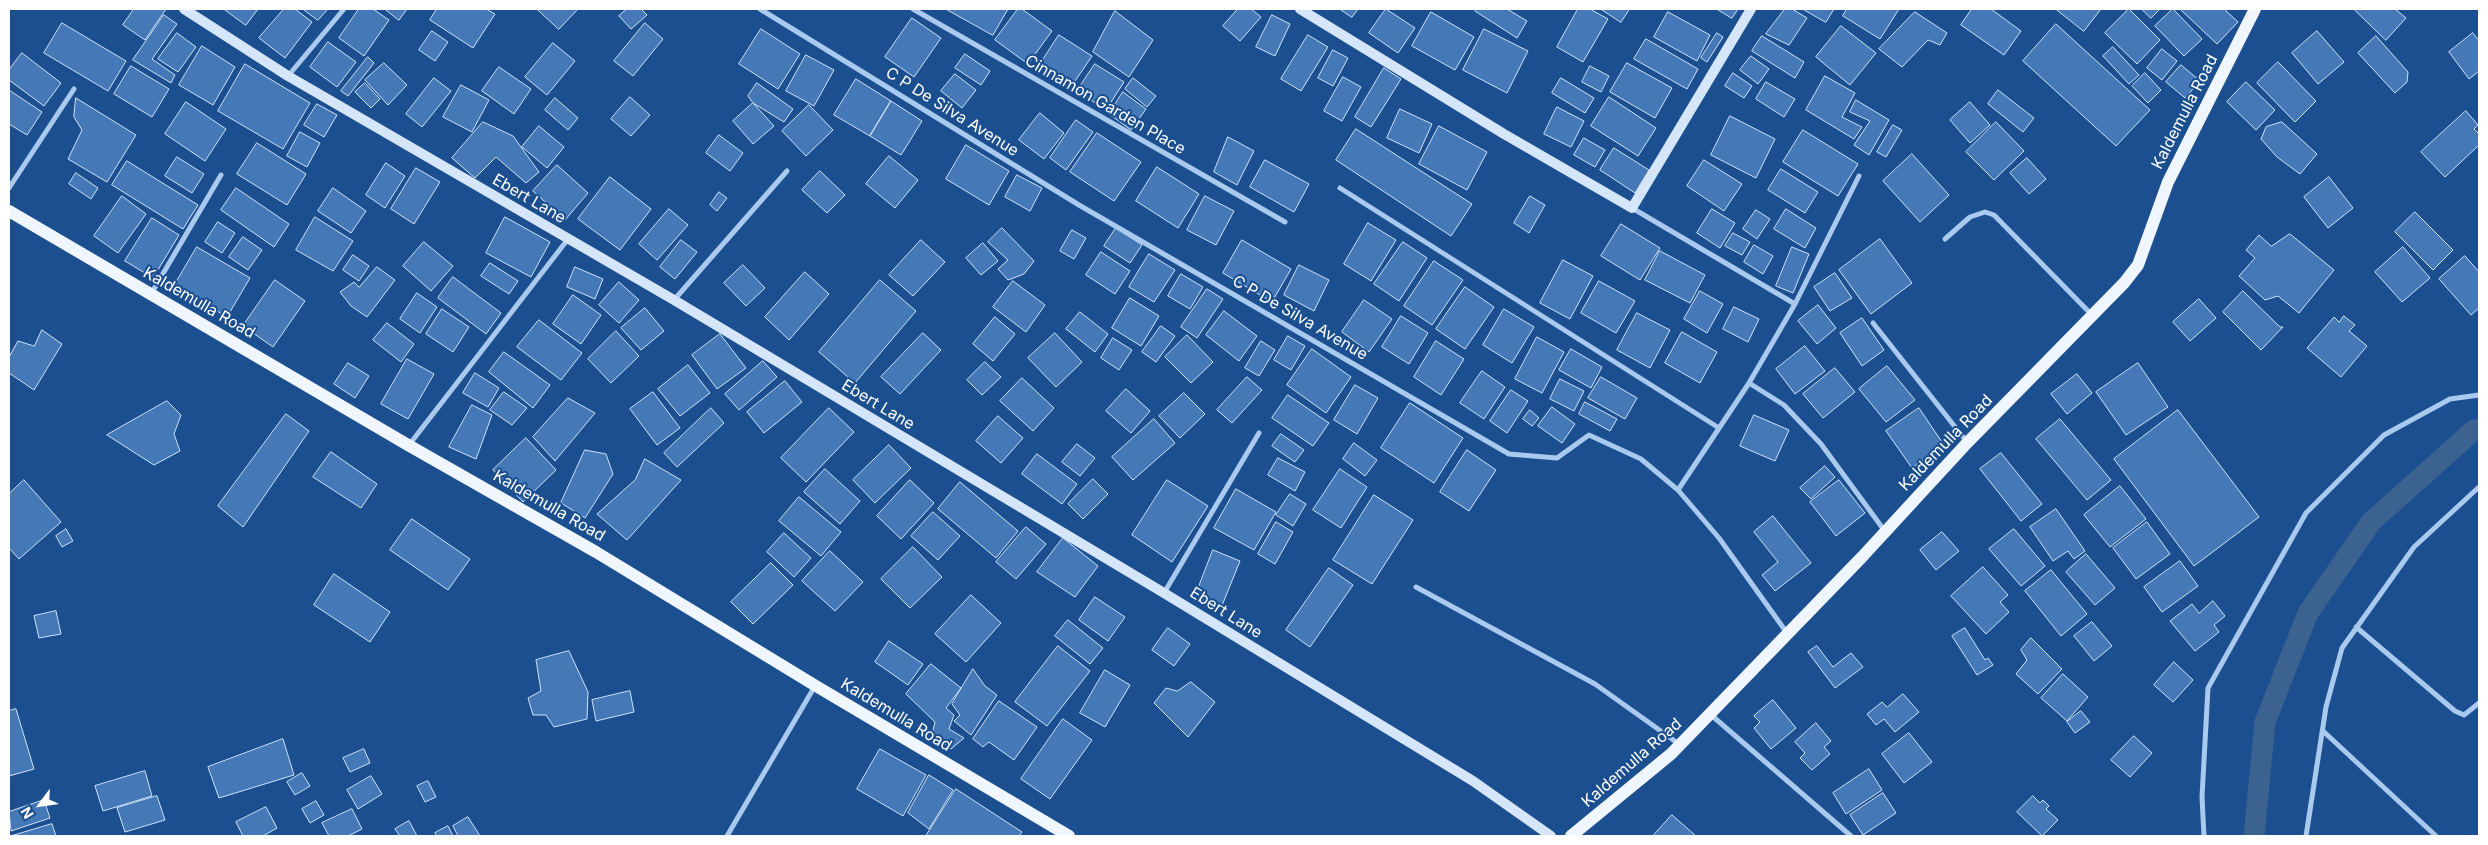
<!DOCTYPE html>
<html>
<head>
<meta charset="utf-8">
<style>
  body { margin:0 }
  #map { position:relative; width:2488px; height:845px; overflow:hidden; background:#1b4f8f; font-family:Inter,sans-serif }
  canvas { display:block }
  .frame { position:absolute; inset:0; border:10px solid #fff; pointer-events:none }
  .north { position:absolute; left:15px; top:780px; width:50px; height:50px; -webkit-text-stroke:4px #1b4f8f; paint-order:stroke; rotate:239deg; font-size:14px; font-weight:700; line-height:20px; text-align:center; color:#fff }
  .north::after { content:''; display:block; margin:auto; width:18px; height:22px; background:#fff; clip-path:polygon(50% 0,100% 100%,50% 72%,0 100%) }
</style>
</head>
<body>
<div id="map">
<canvas width="2488" height="845"></canvas>
<div class="frame"></div>
<div class="north">N</div>
</div>
<script>
const context = document.querySelector('canvas').getContext('2d');
context.lineJoin = 'round';
function trace(path, color, width, dash) {
  context.strokeStyle = color;
  context.lineWidth = width;
  context.lineCap = dash ? 'butt' : 'round';
  context.setLineDash(dash || []);
  context.stroke(path);
}
function fillPath(path, color) {
  context.fillStyle = color;
  context.fill(path, 'evenodd');
}
function label(font, color, halo, rows, align = 'center') {
  context.font = font + ' Inter,sans-serif';
  context.lineWidth = 4;
  context.setLineDash([]);
  context.textBaseline = 'middle';
  context.strokeStyle = halo;
  context.fillStyle = color;
  for (const [text, x, y, turn = 0] of rows) {
    context.save();
    context.translate(x, y);
    context.rotate((+turn || 0) * Math.PI / 180);
    context.textAlign = isNaN(turn) ? turn : align;
    if (halo) context.strokeText(text, 0, 0);
    context.fillText(text, 0, 0);
    context.restore();
  }
}
trace(new Path2D(`
  M2254,836L2265,722L2308,613L2371,522L2474,430L2479,429`), '#3c6290', 21);
const building = new Path2D(`
  M134,9H166L145,40L123,25Z
  M224,9H258L246,25Z
  M284,9H295L312,22L285,58L259,38Z
  M303,9H328L318,20Z
  M359,9H373L389,20L364,56L339,38Z
  M385,9H407L399,20Z
  M437,9H486L495,14L473,48L430,20Z
  M537,9H578L559,29Z
  M627,9H641L647,15L631,29L619,16Z
  M946,9H1008L993,35Z
  M1018,9H1022L1052,31L1028,64L995,40Z
  M1238,9H1251L1261,17L1240,41L1223,26Z
  M1340,9H1358L1352,17Z
  M1386,9L1415,28L1398,53L1369,33Z
  M1477,9H1507L1527,21L1517,38L1475,11Z
  M1578,9H1590L1608,19L1583,62L1557,47Z
  M1601,9H1627L1629,10L1621,22Z
  M1717,9H1738L1732,18Z
  M1785,9H1792L1807,18L1789,45L1766,34Z
  M1803,9H1834L1826,22Z
  M1847,9H1899L1880,39L1843,16Z
  M1972,9H1991L2021,31L2004,55L1961,25Z
  M2056,9H2101L2084,31Z
  M2129,9L2160,40L2137,64L2105,33Z
  M2142,9H2160L2151,18Z
  M2173,9L2202,39L2184,56L2155,26Z
  M2183,9H2224L2238,22L2217,44L2181,10Z
  M2354,9H2395L2406,18L2386,40Z
  M1115,11L1153,40L1129,77L1093,52Z
  M1431,12L1474,37L1455,70L1412,46Z
  M1668,12L1710,35L1697,61L1654,37Z
  M1915,12L1947,33L1940,45L1928,40L1902,67L1879,49Z
  M164,15L177,24L152,59L175,75L171,83L133,60Z
  M1272,15L1290,24L1275,56L1256,47Z
  M912,18L941,38L914,77L885,57Z
  M62,23L126,61L108,91L44,53Z
  M645,23L663,39L633,76L614,61Z
  M2056,24L2150,110L2116,146L2023,61Z
  M1841,26L1876,53L1850,85L1816,57Z
  M761,29L800,54L778,89L739,64Z
  M1484,29L1528,51L1507,93L1463,70Z
  M432,31L448,42L435,61L419,50Z
  M2317,31L2344,62L2318,84L2292,53Z
  M177,33L196,47L178,72L158,59Z
  M1717,33L1723,37L1707,62L1701,58Z
  M2473,33L2479,41V71L2469,79L2449,52Z
  M1059,35L1092,56L1071,87L1039,66Z
  M1308,35L1328,47L1301,91L1281,79Z
  M1762,36L1804,62L1795,78L1752,51Z
  M2376,36L2408,72L2407,82L2395,93L2358,53Z
  M1646,39L1698,69L1687,89L1634,59Z
  M328,42L356,62L337,87L310,67Z
  M553,43L575,61L547,95L525,77Z
  M202,46L235,67L213,105L179,85Z
  M2113,47L2139,75L2129,84L2103,56Z
  M2162,49L2177,61L2162,80L2147,68Z
  M1333,50L1348,58L1333,86L1318,78Z
  M22,53L61,83L44,106L9,80V70Z
  M965,54L990,71L981,85L955,68Z
  M806,55L834,70L814,106L786,91Z
  M1751,56L1769,69L1758,84L1740,70Z
  M368,57L374,63L348,96L341,91Z
  M2278,62L2316,101L2295,122L2257,83Z
  M384,63L407,85L388,105L365,80Z
  M1627,63L1672,88L1655,118L1610,92Z
  M245,64L310,103L283,149L218,111Z
  M1095,64L1124,82L1106,110L1077,91Z
  M2181,65L2200,81L2185,98L2166,82Z
  M131,66L169,89L152,117L114,94Z
  M1590,66L1609,76L1601,92L1582,82Z
  M499,67L531,89L514,114L482,91Z
  M1384,68L1401,79L1371,127L1355,117Z
  M1733,73L1752,86L1744,98L1725,86Z
  M2145,73L2161,90L2148,103L2132,86Z
  M955,74L976,90L962,108L941,91Z
  M1825,76L1855,93L1842,117L1862,127L1854,139L1806,110Z
  M1343,77L1361,87L1342,121L1324,111Z
  M434,78L451,91L422,127L406,114Z
  M1133,78L1156,96L1147,107L1125,89Z
  M1561,78L1594,98L1585,113L1552,93Z
  M856,79L891,101L870,136L834,115Z
  M1766,82L1795,99L1784,117L1756,99Z
  M2246,82L2275,110L2256,130L2227,102Z
  M365,83L380,99L371,108L355,92Z
  M757,83L793,109L784,122L753,103L748,96Z
  M461,85L489,100L472,132L443,117Z
  M9,90L42,112L27,135L9,124Z
  M1998,90L2034,118L2023,132L1988,104Z
  M1123,92L1146,109L1131,130L1109,114Z
  M630,97L650,115L631,136L611,119Z
  M1609,97L1656,128L1638,156L1591,126Z
  M76,98L136,135L107,182L68,159L82,130L74,117Z
  M555,98L578,118L568,130L545,110Z
  M1856,100L1889,120L1869,155L1854,145L1870,121L1850,112Z
  M891,101L922,121L901,155L870,136Z
  M186,102L226,129L205,161L165,134Z
  M1970,102L1990,125L1970,143L1950,120Z
  M753,103L774,126L753,144L733,121Z
  M317,104L337,115L324,137L304,125Z
  M809,105L833,130L806,156L782,131Z
  M1557,107L1584,121L1571,147L1544,134Z
  M1400,109L1432,124L1419,153L1387,138Z
  M2466,111L2478,125L2474,129L2479,134V145L2445,177L2421,152Z
  M1040,113L1064,133L1044,159L1019,140Z
  M1730,116L1775,139L1756,178L1711,155Z
  M1076,120L1093,132L1066,170L1050,158Z
  M483,122L513,136L539,172L526,183L496,157L475,178L452,158Z
  M1996,122L2024,151L1994,180L1966,152Z
  M2282,122L2317,154L2300,174L2277,157L2261,139L2266,127Z
  M1893,125L1902,130L1886,157L1877,152Z
  M539,126L564,147L547,168L522,147Z
  M1439,126L1487,152L1467,190L1419,164Z
  M1356,129L1472,204L1451,236L1336,160Z
  M1803,130L1858,164L1838,196L1783,162Z
  M300,132L320,143L307,167L287,156Z
  M1097,133L1141,162L1114,201L1070,172Z
  M719,135L743,153L730,171L706,153Z
  M1228,137L1254,151L1237,185L1214,172Z
  M1584,138L1605,150L1595,167L1574,155Z
  M257,143L306,174L287,205L237,174Z
  M966,145L1009,171L989,205L946,179Z
  M1614,148L1649,170L1635,193L1600,170Z
  M1912,154L1949,195L1920,222L1883,181Z
  M889,156L918,180L895,208L866,184Z
  M177,157L204,174L192,193L165,176Z
  M2027,158L2046,179L2029,194L2010,173Z
  M1265,160L1309,184L1294,212L1250,187Z
  M1704,160L1742,184L1724,211L1687,186Z
  M127,161L198,205L183,229L112,185Z
  M386,163L405,176L385,208L366,195Z
  M557,165L588,193L565,220L533,191Z
  M1157,167L1199,194L1178,228L1136,201Z
  M416,168L440,182L414,224L391,209Z
  M1781,169L1818,192L1805,213L1768,190Z
  M820,171L845,195L827,213L802,190Z
  M76,173L98,188L91,199L69,184Z
  M1017,175L1042,188L1030,211L1005,197Z
  M610,177L651,209L620,250L578,219Z
  M2329,177L2353,208L2328,228L2304,197Z
  M236,188L289,224L274,247L221,210Z
  M333,188L366,211L351,233L318,211Z
  M719,192L727,198L717,211L710,205Z
  M122,196L146,214L118,253L94,236Z
  M1205,196L1234,211L1216,245L1187,230Z
  M1530,196L1545,205L1529,233L1514,223Z
  M669,209L688,225L657,260L639,244Z
  M1712,209L1735,223L1720,248L1697,233Z
  M1786,209L1816,228L1805,248L1774,229Z
  M1756,210L1770,219L1757,239L1743,229Z
  M2415,212L2453,250L2433,270L2395,232Z
  M315,217L353,241L333,271L296,250Z
  M505,217L550,242L531,277L486,253Z
  M152,218L179,235L153,278L125,261Z
  M218,222L235,233L222,253L205,242Z
  M1368,223L1396,240L1371,281L1344,264Z
  M1621,224L1660,248L1640,280L1601,256Z
  M1002,228L1034,261L1024,274L1008,280L998,269L1008,260L988,242Z
  M1116,228L1142,245L1130,263L1104,246Z
  M1072,230L1086,238L1074,259L1060,251Z
  M1733,233L1750,242L1742,255L1725,246Z
  M2290,234L2334,270L2299,313L2278,296L2265,300L2239,276L2255,258L2246,250L2259,235L2271,246Z
  M243,237L262,250L248,270L229,257Z
  M1880,239L1912,283L1871,314L1839,270Z
  M681,240L697,252L675,279L660,267Z
  M921,240L945,262L913,296L889,275Z
  M1242,240L1291,269L1272,302L1223,273Z
  M424,242L453,266L431,291L403,266Z
  M1403,242L1427,258L1399,301L1374,284Z
  M983,243L998,261L981,275L966,258Z
  M1754,245L1773,256L1763,274L1744,262Z
  M197,247L250,278L227,317L174,286Z
  M1792,247L1809,254L1793,293L1776,286Z
  M2403,247L2430,278L2402,302L2375,272Z
  M1660,251L1705,275L1690,303L1645,280Z
  M1101,252L1130,271L1115,294L1086,275Z
  M1149,254L1175,270L1154,302L1129,287Z
  M353,255L369,266L359,281L343,270Z
  M2465,256L2479,272V308L2471,315L2439,279Z
  M1563,260L1593,276L1570,319L1540,303Z
  M1434,261L1463,280L1432,325L1404,306Z
  M490,263L518,281L509,294L481,276Z
  M743,265L765,288L746,306L724,283Z
  M1299,265L1329,280L1314,311L1284,295Z
  M377,267L395,280L367,317L351,306L340,292L354,282L359,287Z
  M575,267L603,279L595,299L567,287Z
  M805,272L829,294L789,340L765,317Z
  M1835,273L1852,298L1830,311L1814,287Z
  M1181,274L1203,287L1190,309L1168,296Z
  M453,277L501,313L486,334L438,298Z
  M275,280L305,301L273,347L243,326Z
  M880,280L916,311L855,383L819,352Z
  M1013,281L1045,305L1026,332L993,307Z
  M1599,281L1635,301L1616,333L1581,313Z
  M619,282L639,300L619,323L599,305Z
  M1465,287L1494,307L1465,349L1436,329Z
  M1207,289L1223,299L1197,338L1181,327Z
  M1700,291L1723,304L1707,333L1684,319Z
  M2243,291L2280,327H2283L2261,350L2223,312Z
  M417,293L437,307L420,333L400,319Z
  M573,295L601,315L581,344L553,324Z
  M1130,298L1159,316L1141,346L1112,328Z
  M2199,299L2216,318L2190,341L2173,322Z
  M1364,300L1392,319L1369,352L1342,332Z
  M1818,305L1836,328L1817,344L1798,321Z
  M1734,307L1759,319L1748,342L1723,329Z
  M645,308L664,331L641,350L621,328Z
  M442,309L469,327L453,352L426,334Z
  M1504,309L1534,327L1512,363L1483,345Z
  M1224,311L1257,336L1239,361L1206,335Z
  M1080,312L1108,334L1095,352L1066,329Z
  M1637,313L1670,330L1650,368L1617,350Z
  M1401,316L1428,333L1409,364L1382,347Z
  M2344,316L2355,325L2349,331L2367,346L2341,377L2307,348L2334,317L2339,322Z
  M995,317L1015,334L993,361L973,344Z
  M1862,318L1884,350L1862,366L1840,333Z
  M539,320L582,353L561,380L517,347Z
  M387,323L414,344L401,362L373,340Z
  M1161,326L1175,336L1156,362L1142,352Z
  M42,330L62,344L34,390L9,373V357L18,341L34,346Z
  M616,331L639,356L611,383L588,359Z
  M1682,332L1717,352L1700,383L1665,363Z
  M923,333L941,350L900,394L881,377Z
  M1055,333L1082,362L1056,387L1028,358Z
  M720,334L746,368L717,389L692,355Z
  M1187,335L1213,362L1191,383L1165,357Z
  M1288,336L1305,346L1291,370L1274,360Z
  M1537,337L1564,352L1542,393L1515,379Z
  M1113,338L1132,350L1119,370L1101,358Z
  M1261,341L1275,350L1259,376L1245,368Z
  M1436,341L1464,359L1441,395L1414,377Z
  M1805,346L1825,371L1795,394L1776,369Z
  M1312,349L1351,377L1326,413L1287,385Z
  M1571,349L1602,367L1591,388L1559,370Z
  M504,352L550,385L533,408L489,372Z
  M407,359L434,374L408,419L381,404Z
  M763,361L777,377L739,410L725,394Z
  M985,362L1001,377L982,395L967,380Z
  M348,363L369,376L355,398L334,384Z
  M2138,363L2168,407L2126,435L2096,392Z
  M688,365L710,393L680,416L658,389Z
  M1887,366L1915,400L1886,422L1859,389Z
  M1835,368L1855,392L1823,418L1803,394Z
  M1482,371L1505,387L1484,419L1460,403Z
  M475,373L499,388L488,407L463,393Z
  M2077,374L2092,393L2067,414L2051,394Z
  M1247,377L1262,390L1232,423L1217,410Z
  M1601,377L1637,398L1625,419L1588,398Z
  M1022,378L1054,408L1033,431L1000,401Z
  M1560,379L1584,391L1574,411L1550,399Z
  M785,381L802,402L764,433L747,412Z
  M1355,385L1378,398L1357,434L1334,420Z
  M1126,389L1150,411L1131,433L1106,411Z
  M1511,390L1528,401L1507,433L1490,421Z
  M504,392L527,408L512,425L490,410Z
  M653,392L680,428L657,445L630,409Z
  M1184,393L1205,414L1180,438L1159,416Z
  M1288,395L1329,423L1313,446L1272,418Z
  M568,398L595,413L555,461L533,437Z
  M167,401L181,415L174,434L180,451L154,465L107,435Z
  M1585,402L1617,419L1610,431L1579,414Z
  M1410,403L1463,438L1434,483L1381,448Z
  M472,405L492,415L476,459L449,447Z
  M1552,407L1575,424L1562,443L1538,426Z
  M711,408L724,423L677,467L664,453Z
  M829,408L854,432L806,482L781,458Z
  M1919,408L1944,445L1912,468L1886,431Z
  M1530,410L1539,418L1532,426L1523,419Z
  M2178,410L2259,517L2194,566L2114,459Z
  M286,414L309,431L243,527L218,506Z
  M1754,415L1789,430L1775,461L1740,446Z
  M998,416L1023,438L1001,463L976,441Z
  M1154,419L1175,443L1133,480L1112,457Z
  M2060,419L2111,480L2087,500L2036,439Z
  M1281,434L1304,450L1295,462L1272,446Z
  M526,438L556,470L523,502L493,470Z
  M1354,443L1377,460L1365,476L1343,459Z
  M1077,444L1095,458L1080,476L1062,462Z
  M889,445L911,468L875,503L853,480Z
  M585,450L606,454L613,474L585,518L561,503Z
  M1467,450L1496,470L1469,511L1440,492Z
  M331,452L377,484L361,508L313,477Z
  M2001,453L2042,504L2021,521L1980,469Z
  M1037,454L1077,484L1062,504L1022,474Z
  M1278,458L1305,472L1295,491L1268,475Z
  M645,459L681,480L627,540L597,514L635,480Z
  M1825,466L1835,477L1811,499L1800,488Z
  M825,469L860,501L840,524L804,492Z
  M1340,469L1367,487L1341,528L1313,510Z
  M1093,479L1108,494L1083,519L1068,504Z
  M24,480L61,522L19,559L9,548V494Z
  M910,480L934,503L901,539L877,516Z
  M1167,480L1208,506L1172,562L1132,535Z
  M1839,480L1865,513L1836,536L1810,502Z
  M960,482L1018,531L996,558L938,509Z
  M2120,486L2146,519L2110,547L2084,515Z
  M1236,489L1276,512L1254,550L1214,528Z
  M1290,494L1306,504L1293,526L1276,515Z
  M1374,495L1413,520L1372,584L1333,560Z
  M799,497L841,532L821,556L779,521Z
  M2056,509L2085,551L2074,559L2068,551L2053,561L2030,527Z
  M933,512L960,536L938,560L911,536Z
  M1773,516L1811,563L1775,591L1762,575L1778,562L1754,532Z
  M412,519L470,559L448,590L390,550Z
  M1276,522L1293,532L1275,564L1258,554Z
  M2147,522L2170,554L2136,579L2113,548Z
  M1026,527L1046,544L1016,579L996,562Z
  M66,529L73,541L62,547L56,536Z
  M2014,529L2045,566L2021,586L1989,549Z
  M1942,532L1959,551L1936,570L1920,550Z
  M784,533L811,558L794,577L767,552Z
  M1063,538L1098,566L1075,597L1037,572Z
  M913,547L942,577L910,608L881,579Z
  M1213,550L1240,561L1221,608L1195,597Z
  M830,551L863,582L835,611L802,581Z
  M2086,554L2115,588L2095,605L2066,572Z
  M2180,561L2198,586L2162,612L2144,587Z
  M771,563L793,585L753,624L731,602Z
  M1983,567L2008,595L2000,602L2009,612L1986,634L1951,596Z
  M1329,568L1353,585L1310,647L1286,630Z
  M2051,570L2087,614L2061,636L2025,591Z
  M334,574L390,612L370,642L314,605Z
  M971,595L1001,623L966,662L935,634Z
  M1095,597L1125,617L1108,641L1079,620Z
  M2213,601L2225,616L2214,625L2219,632L2195,651L2170,621L2192,604L2199,613Z
  M56,611L61,634L39,638L34,616Z
  M1068,620L1103,648L1090,664L1055,636Z
  M2092,622L2112,646L2094,661L2074,636Z
  M1168,628L1190,644L1174,666L1152,650Z
  M1965,628L1985,660L1988,658L1993,665L1977,675L1952,636Z
  M2031,638L2062,669L2038,694L2016,674L2027,660L2021,650Z
  M889,641L923,664L908,685L875,662Z
  M1058,646L1090,671L1047,726L1015,702Z
  M1817,646L1833,667L1851,653L1863,667L1835,688L1808,652Z
  M569,651L588,692L587,719L554,727L546,715H533L528,698L541,691L536,660Z
  M2174,662L2193,680L2173,702L2154,685Z
  M931,664L961,688L946,708L954,715L949,729L964,738L951,749L932,734L935,722L906,694Z
  M973,669L985,686L997,695L971,735L954,721L960,715L952,704Z
  M1105,670L1130,685L1105,727L1080,713Z
  M2063,674L2088,697L2067,721L2041,698Z
  M1191,682L1215,702L1188,737L1154,703L1166,688L1177,691Z
  M630,691L634,712L596,721L592,700Z
  M1903,694L1919,712L1895,732L1884,719L1876,725L1867,714L1882,702L1887,707Z
  M1773,700L1796,728L1771,749L1754,728L1760,722L1754,716Z
  M999,701L1037,727L1014,760L989,742L983,747L973,739Z
  M16,709L34,769L9,776V711Z
  M2081,711L2090,722L2075,733L2067,722Z
  M1063,719L1092,740L1050,799L1021,779Z
  M1816,723L1831,741L1824,747L1830,754L1812,770L1800,758L1805,753L1795,742Z
  M1909,733L1932,762L1904,783L1882,754Z
  M2134,736L2152,753L2130,777L2111,760Z
  M283,739L294,775L219,798L208,767Z
  M364,749L370,763L350,772L343,758Z
  M880,749L926,775L903,816L857,789Z
  M1869,769L1882,790L1846,814L1833,793Z
  M145,771L152,796L103,811L95,786Z
  M302,773L310,786L295,795L287,782Z
  M929,775L953,790L929,829L908,813Z
  M371,776L382,794L358,809L347,790Z
  M428,781L436,797L425,802L417,786Z
  M956,789L1022,832L1019,836H926Z
  M1883,793L1896,813L1863,835L1850,815Z
  M157,796L165,820L125,832L117,808Z
  M2033,796L2040,803L2043,800L2049,806L2046,809L2058,820L2042,836L2017,812Z
  M44,800L50,818L11,831L9,812Z
  M316,801L324,815L310,823L302,809Z
  M266,807L277,828L263,836H243L236,822Z
  M352,809L362,829L348,836H329L322,823Z
  M1672,815L1696,836H1653Z
  M468,817L480,836H458L453,826Z
  M409,821L417,836H400L395,829Z
  M52,824L56,836H11Z
  M448,826L453,836H437L435,833Z`);
fillPath(building, '#4478b7');
trace(building, '#cfe3fa', 1);
trace(new Path2D(`
  M760,9L1079,205L1509,454L1557,458L1589,435L1641,459L1678,490L1719,538L1787,633
  M913,9L1285,222
  M288,76L344,9
  M9,188L74,89
  M1340,188L1719,428
  M1632,208L1795,304
  M1945,239L1970,217L1985,212L1994,215L2092,315
  M151,294L221,175
  M674,300L787,171
  M1873,323L1967,442
  M1749,383L1795,304L1859,176
  M409,445L568,239
  M1678,490L1749,383L1784,405L1821,444L1884,530
  M1416,587L1595,684L1679,744
  M1164,593L1259,433
  M2356,627L2455,711L2464,715L2479,703
  M1710,714L1851,836
  M2323,731L2436,836
  M727,836L815,686
  M2204,836L2202,797L2208,688L2306,513L2384,435L2450,399L2479,395
  M2306,836L2326,707L2342,648L2414,547L2479,487`), '#a9c9ee', 5);
trace(new Path2D(`
  M184,9L288,76L674,300L1164,593L1473,781L1551,836
  M1300,9L1504,134L1632,208L1751,9`), '#d6e6fa', 10);
trace(new Path2D(`
  M9,211L408,445L596,552L816,686L1069,836
  M1571,836L1671,754L1862,557L1967,443L2124,283L2138,265L2168,182L2255,9`), '#f0f6ff', 12);
label('16px', '#fff', '#1b4f8f', [
  ["Cinnamon Garden Place",1105,105,30],
  ["C P De Silva Avenue",952,112,32],
  ["Kaldemulla Road",2185,112,-63],
  ["Ebert Lane",529,199,30],
  ["Kaldemulla Road",199,303,30],
  ["C P De Silva Avenue",1300,318,30],
  ["Ebert Lane",878,405,31],
  ["Kaldemulla Road",1946,443,-46],
  ["Kaldemulla Road",549,506,30],
  ["Ebert Lane",1226,613,32],
  ["Kaldemulla Road",896,715,31],
  ["Kaldemulla Road",1632,763,-41]
]);
</script>
</body>
</html>
